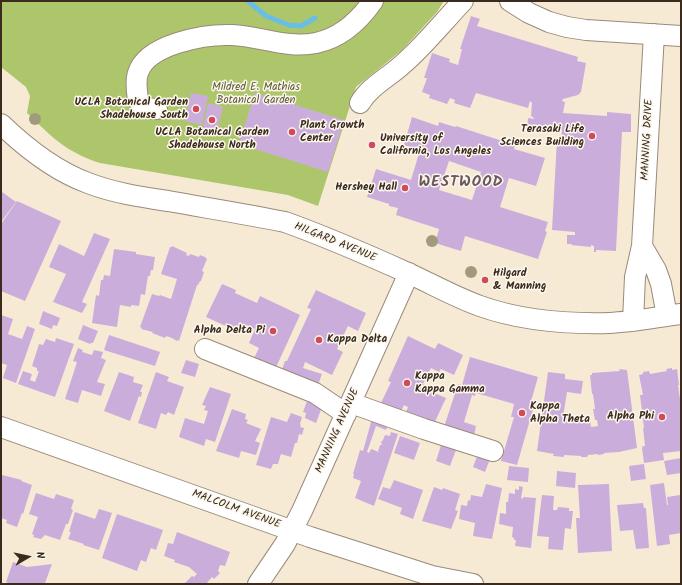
<!DOCTYPE html>
<html>
<head>
<meta charset="utf-8">
<style>
  body { margin:0 }
  #map { position:relative; width:682px; height:585px; overflow:hidden; background:#f7ead5; font-family:Kalam,sans-serif }
  canvas { display:block }
  .frame { position:absolute; inset:0; border:2px solid #3b2a1e; pointer-events:none }
  .north { position:absolute; left:8px; top:537px; width:40px; height:40px; -webkit-text-stroke:3px #fbf7ec; paint-order:stroke; rotate:81deg; font-size:11px; font-weight:700; line-height:16px; text-align:center; color:#3b2a1e }
  .north::after { content:''; display:block; margin:auto; width:14px; height:18px; background:#3b2a1e; clip-path:polygon(50% 0,100% 100%,50% 72%,0 100%) }
</style>
</head>
<body>
<div id="map">
<canvas width="682" height="585"></canvas>
<div class="frame"></div>
<div class="north">N</div>
</div>
<script>
const context = document.querySelector('canvas').getContext('2d');
context.lineJoin = 'round';
function fillPath(path, color) {
  context.fillStyle = color;
  context.fill(path, 'evenodd');
}
function trace(path, color, width, dash) {
  context.strokeStyle = color;
  context.lineWidth = width;
  context.lineCap = dash ? 'butt' : 'round';
  context.setLineDash(dash || []);
  context.stroke(path);
}
function label(font, color, halo, rows, align = 'center') {
  context.font = font + ' Kalam,sans-serif';
  context.lineWidth = 3;
  context.setLineDash([]);
  context.textBaseline = 'middle';
  context.strokeStyle = halo;
  context.fillStyle = color;
  for (const [text, x, y, turn = 0] of rows) {
    context.save();
    context.translate(x, y);
    context.rotate((+turn || 0) * Math.PI / 180);
    context.textAlign = isNaN(turn) ? turn : align;
    if (halo) context.strokeText(text, 0, 0);
    context.fillText(text, 0, 0);
    context.restore();
  }
}
fillPath(new Path2D(`
  M1,1H444L437,12L402,50L356,87L318,206L288,195L100,163C66,152 53,138 27,113L30,96L26,87L1,67Z`), '#adc66c');
trace(new Path2D(`
  M248,1L266,16L289,25L301,26L315,18`), '#6abee6', 5);
fillPath(new Path2D(`
  M471,16L480,19L477,26L578,57L577,61L586,63L581,92L578,95L563,99L562,101L565,102L563,113L607,116V112L631,114V132H622L616,251L596,250V252H594V246L591,245V247L571,245L572,244H567V235H575V232L552,230L557,140H561L562,130L550,129L549,133L527,131L528,118L534,119L533,117L531,116L532,103L530,101L528,108L476,93L470,108L454,103L455,100L450,98L447,104L429,98L430,95L422,92L427,78H424L432,53L450,59L449,62L458,65L462,49H460Z
  M191,93L208,96L202,125L185,121Z
  M255,93L344,120L328,172L239,144Z
  M208,103L223,107L216,136L202,132Z
  M412,117L438,126L439,122L455,127L456,126L515,145L514,149L545,158L536,186L509,178L500,207L548,222L545,231L547,232L538,259L465,236L461,251L435,243L439,229L396,215L398,208L389,206V204L367,197L376,169L411,180L420,150L404,145ZM449,161L481,172L472,200L439,190Z
  M2,192L16,202L1,222V194Z
  M17,201L61,221L25,301L1,291V224Z
  M94,233L110,239L82,302L87,304L82,313L53,302L66,274L49,267L59,244L84,256Z
  M172,246L187,253L186,255L189,256L190,254L199,257L200,255L205,257L207,259L202,271L204,272L201,281H200L198,285H197L179,341L178,340L177,341L172,338L166,336L165,338L152,333L153,332L141,329L142,328L140,327L152,294L159,296L160,295L171,299L177,279L161,274L170,247H172Z
  M114,249L136,252V254L155,257L153,270H151L150,276H148L145,295L141,294L139,306L131,305V307L120,305L117,327L92,323L96,295L99,296L101,280H103L104,275L110,276Z
  M222,284L236,290L235,293L257,303L260,296L300,315L273,374L260,361L254,358L259,348L249,343L255,329L247,325L243,334L206,317Z
  M316,290L366,313L358,331L348,326L337,349L343,352L332,375L305,362L303,368L322,374L317,388L280,375L285,361H287L311,309L307,308Z
  M43,311L60,318L57,326L53,325L52,329L39,324Z
  M1,315L13,319L8,334L22,339L27,326L35,329L16,383L3,378L7,365L1,363Z
  M83,325L98,331L93,343H91L90,344L78,339Z
  M109,335L160,352L155,366L104,350Z
  M408,336L435,349L438,343L463,355L454,375L441,369L439,372L431,368L423,384L434,389L432,392L446,398L432,428L404,417L408,407L404,405L399,416L379,407L391,382L388,381Z
  M56,338L74,344L55,397L18,384L23,371L32,374L30,380L35,382L39,371H37V368L32,366L39,344L43,345L46,339L55,342Z
  M78,348L83,350L82,352L92,355L94,350L103,352L101,358L106,360L97,382L105,384L101,396L82,390L78,403L65,399L77,362L73,361Z
  M470,357L538,377L530,405L534,406L517,465L501,461L514,417H511L514,404L476,393L475,396L472,395L464,422L476,426L474,436L444,427L458,384L462,385Z
  M186,360L199,364L195,377L181,373Z
  M672,368V370L677,369L679,385H678L681,406V451L663,453L664,460L644,463L642,448L643,446H645L643,428H644L640,395H643L639,375L643,374V372L649,371L650,374L667,371L666,369Z
  M619,369L627,370L637,448L619,452L604,453V454L598,455V454L588,455L587,457H581V456L564,455V457L553,456L554,454L537,451L548,372L565,374V379L583,381L581,394L567,392L563,417L575,420L588,417V418H590L591,427L598,426L597,420H595L593,409H595L593,394H592L590,375H592V373L620,371Z
  M119,372L134,377L133,382L143,385L140,392H142L141,397L139,396L130,421L104,411Z
  M156,372L169,377L167,381L184,387L174,415L168,412L166,415L161,413L156,429L138,423Z
  M210,387L231,394L215,442L206,439L204,446L179,437L185,418L204,424L208,411L204,410L206,406L202,405Z
  M307,401L322,407L316,423L305,418L306,413L303,412Z
  M232,409L246,414L245,419L248,420L246,423L261,429L255,441L260,443L256,455L241,451L239,458L216,451Z
  M291,413L302,417L300,424L301,425L300,427L304,428L302,435L299,434L297,443H295L291,457L281,454L278,464H273L271,469L256,465L271,417L287,422Z
  M373,415L389,421L386,430L376,426L367,452L369,453L371,449L379,452V451H378L380,445H382L381,442L383,440L385,435L390,436L391,432L398,434L374,506L355,498L361,481L353,478L354,474H353L360,450L363,451Z
  M400,436L420,443L414,460L394,453Z
  M441,445L456,450L450,466L436,461Z
  M478,454L490,459L485,472L473,467Z
  M681,458V473L667,475L664,461Z
  M644,464L646,479L631,481L629,466Z
  M509,466L529,468L528,482L507,480Z
  M557,471L576,473L575,488L556,486Z
  M2,475L22,480L21,481L32,485L23,514L22,513L17,527L6,523L7,520L1,518V478Z
  M394,480L423,490L413,519L400,514L402,508L378,499L383,487L390,489Z
  M664,483L667,505H668L667,497L680,495L681,533L669,535L670,544L657,546L650,485Z
  M486,484L502,488L492,539L473,536L475,523L459,519L461,505L467,506L468,500L470,501L471,495L482,497Z
  M609,484L612,551L578,553L576,518H580L578,485Z
  M519,486L523,487L521,498L523,499V497L536,498L531,548L515,546L516,540H514V538L512,537L513,527L499,524L500,513L506,514V502H508L509,493L515,494V489L519,490Z
  M434,487L442,490L443,488L460,494L455,510L458,511L451,529L422,521Z
  M36,493L54,499L56,494L74,500L71,509L73,510L68,524H66L60,540L45,535L41,539L33,537L34,535L32,534L38,517L29,514Z
  M542,495L554,496L553,510H557L558,507L569,508V511H573L571,529L565,528L563,550L548,549L549,537L537,536Z
  M643,503L644,508H646L649,548L636,549L633,530L620,531L617,505Z
  M99,509L112,513L99,550L83,545L84,544L68,539L71,532H69L75,512L95,519Z
  M117,514L163,530L156,550L151,548L146,562L141,560L137,571L102,558Z
  M177,532L230,552L225,566L220,565L218,571L220,573L214,579L212,577L206,584H184L192,576L194,577L197,574L189,567L174,562L175,560L164,556L168,543L173,544Z
  M13,562L27,567L52,564L45,583L10,584L6,582Z`), '#cbaddc');
const minor = new Path2D(`
  M510,1L529,13L549,22L567,27L586,30L681,36
  M360,103C370,86 389,77 403,64C425,45 443,22 463,1
  M157,109C148,109 143,107 138,100C137,92 135,81 138,73C147,44 205,34 232,35C260,36 287,49 316,43C340,38 359,21 373,1
  M1,124C27,149 55,171 88,183C114,193 141,197 168,201C207,208 246,214 285,222C327,237 368,255 408,273C432,284 455,297 480,306C519,320 568,324 609,323C633,322 657,317 681,314
  M642,246L656,270L661,284L667,316
  M633,321L635,277L642,246L654,34
  M205,349L315,393L346,414
  M351,403L424,429L493,451
  M1,427L310,537L432,576L473,584
  M258,584L285,544L302,511L409,273`);
trace(minor, '#998a7a', 22);
trace(minor, '#fff', 20);
context.fillStyle = '#a29a7d';
for (const [x, y] of [
  [35,119],
  [432,241],
  [471,272]
]) {
  context.beginPath();
  context.arc(x, y, 6, 0, 2 * Math.PI);
  context.fill();
}
for (const [x, y, r, color] of [
  [196,109,4,"#d1495b"],
  [212,120,4,"#d1495b"],
  [292,132,4,"#d1495b"],
  [592,136,4,"#d1495b"],
  [372,145,4,"#d1495b"],
  [405,188,4,"#d1495b"],
  [485,280,4,"#d1495b"],
  [273,331,4,"#d1495b"],
  [319,340,4,"#d1495b"],
  [407,383,4,"#d1495b"],
  [522,413,4,"#d1495b"],
  [662,417,4,"#d1495b"]
]) {
  const dot = new Path2D();
  dot.arc(x, y, r, 0, 2 * Math.PI);
  context.fillStyle = color;
  context.fill(dot);
  trace(dot, '#fbf7ec', 1.5);
}
label('11px', '#5d5935', '#fbf7ec', [
  ["Mildred E. Mathias",256,88],
  ["Botanical Garden",256,101]
]);
label('bold 11px', '#3b2a1e', '#fbf7ec', [
  ["UCLA Botanical Garden",188,103,"right"],
  ["Shadehouse South",188,116,"right"],
  ["Plant Growth",300,126],
  ["Center",300,139],
  ["Terasaki Life",584,130,"right"],
  ["Sciences Building",584,143,"right"],
  ["UCLA Botanical Garden",212,133,"center"],
  ["Shadehouse North",212,146,"center"],
  ["University of",380,139],
  ["California, Los Angeles",380,152],
  ["Hershey Hall",397,188,"right"],
  ["Hilgard",493,274],
  ["& Manning",493,287],
  ["Alpha Delta Pi",265,331,"right"],
  ["Kappa Delta",327,340],
  ["Kappa",415,377],
  ["Kappa Gamma",415,390],
  ["Kappa",530,407],
  ["Alpha Theta",530,420],
  ["Alpha Phi",654,417,"right"]
], 'left');
label('11px', '#3b2a1e', '#fbf7ec', [
  ["MANNING DRIVE",648,140,-87],
  ["HILGARD AVENUE",335,243,22],
  ["MANNING AVENUE",338,431,-66],
  ["MALCOLM AVENUE",236,510,20]
]);
context.letterSpacing = '1px';
label('bold 15px', '#6d5860', '#fbf7ec', [
  ["WESTWOOD",461,183]
]);
context.letterSpacing = '0px';
</script>
</body>
</html>
